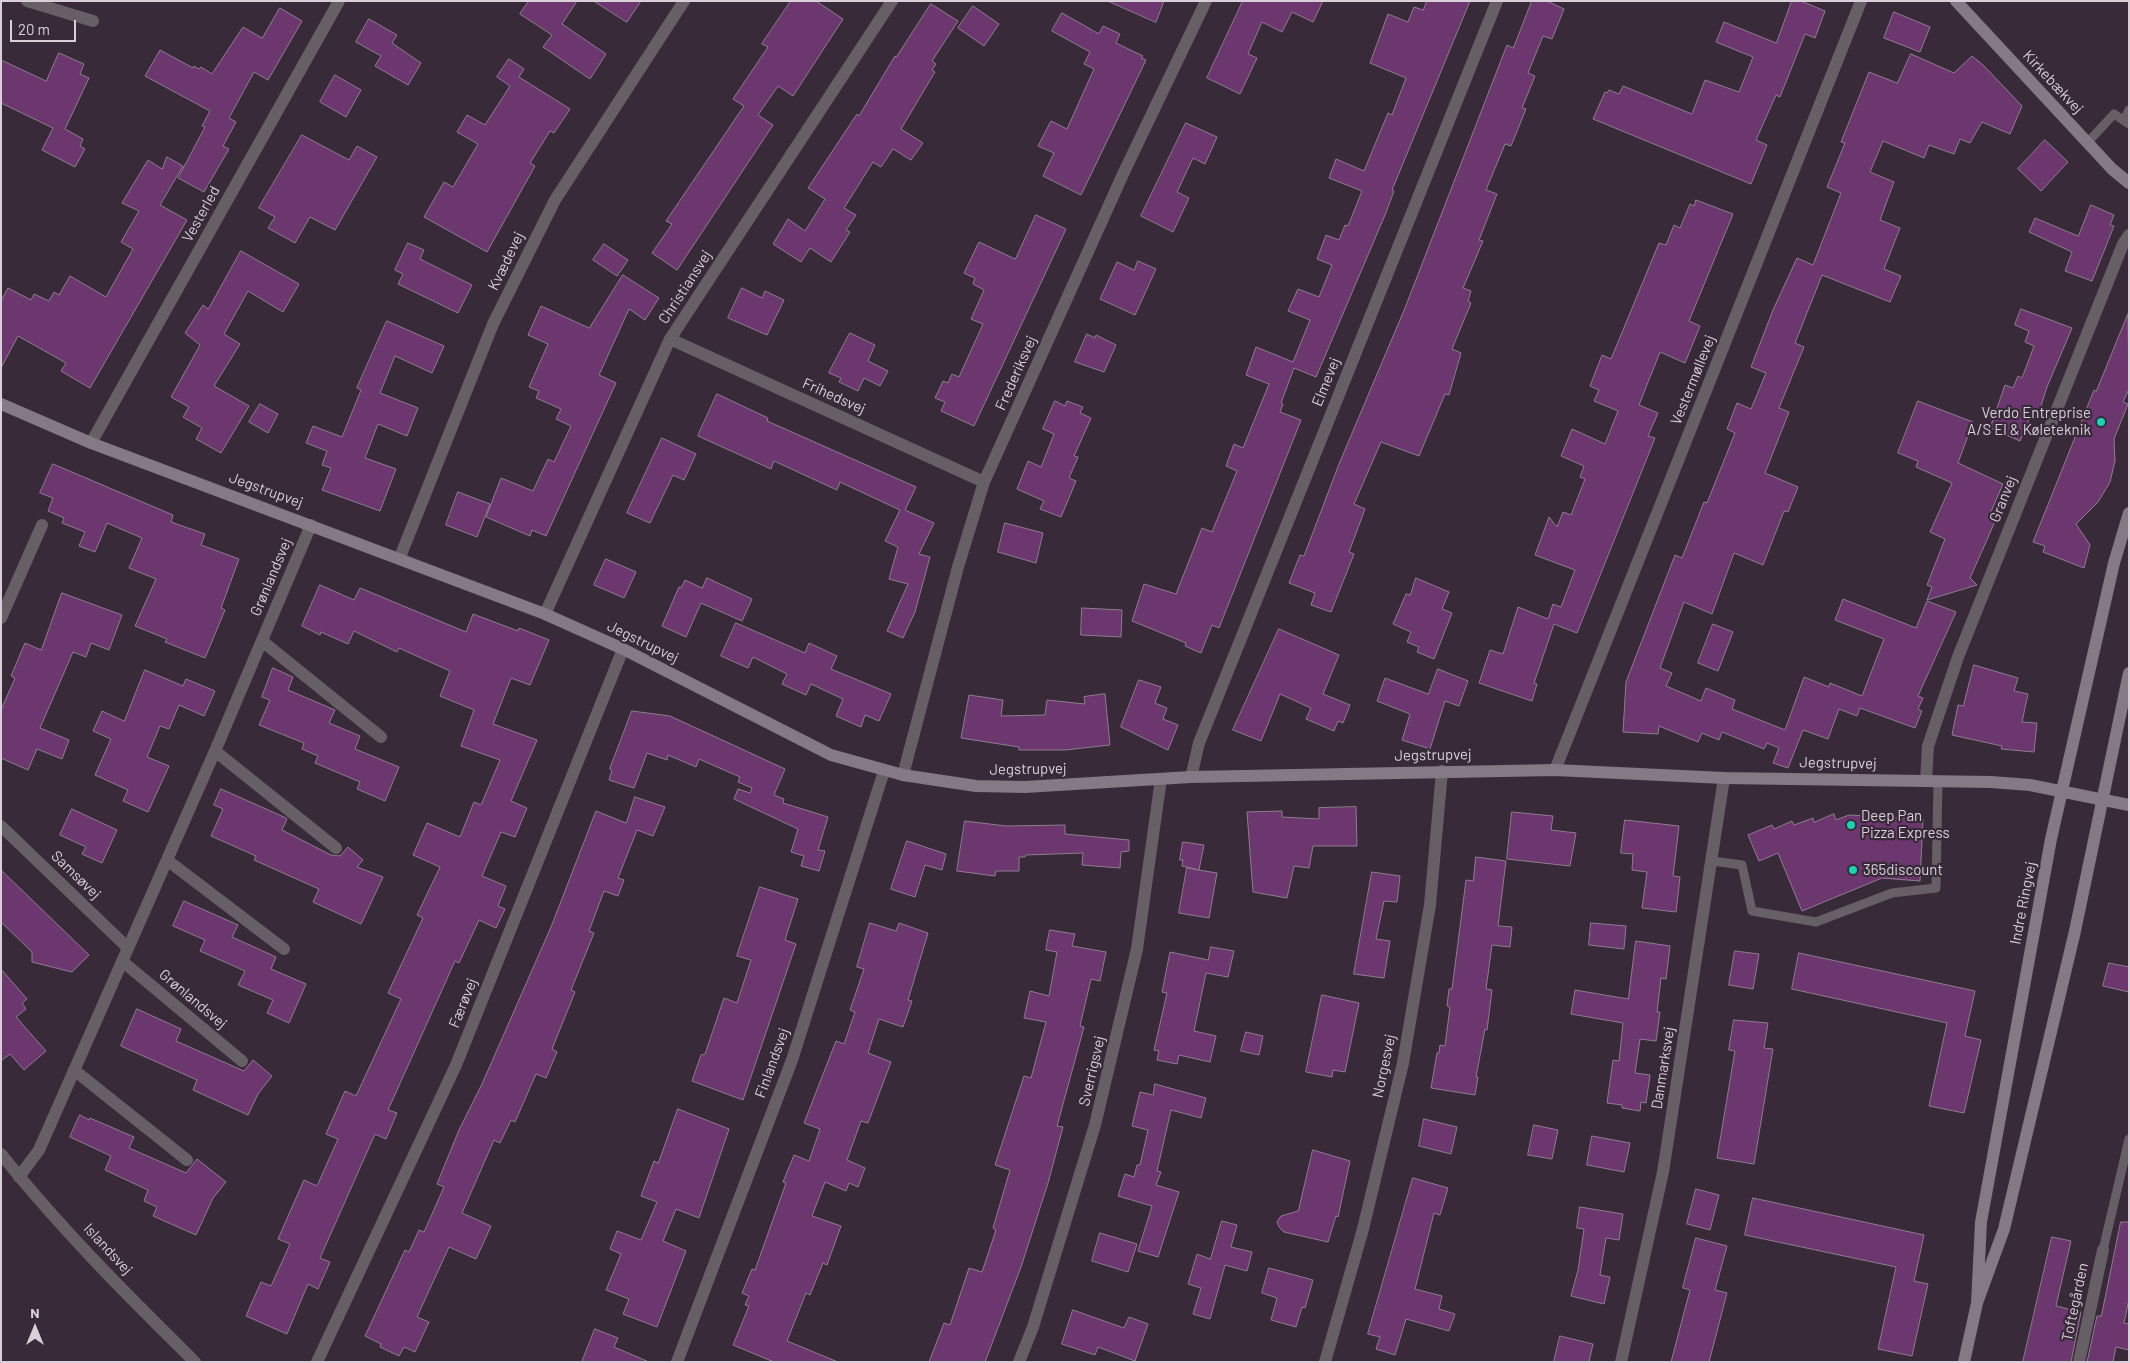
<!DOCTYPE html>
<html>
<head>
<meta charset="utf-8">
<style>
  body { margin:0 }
  #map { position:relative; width:2130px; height:1363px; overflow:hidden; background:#382a39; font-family:Barlow,sans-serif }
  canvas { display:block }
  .frame { position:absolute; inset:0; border:2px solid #d8cfd8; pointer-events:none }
  .north { position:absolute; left:10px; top:1303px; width:50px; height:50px; -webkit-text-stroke:4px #382a39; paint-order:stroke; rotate:0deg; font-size:14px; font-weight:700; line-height:20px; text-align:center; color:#d8cfd8 }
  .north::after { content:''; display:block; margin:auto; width:18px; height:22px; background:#d8cfd8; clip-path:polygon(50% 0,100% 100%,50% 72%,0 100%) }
  .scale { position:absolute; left:10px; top:20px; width:66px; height:22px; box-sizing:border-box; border:2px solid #d8cfd8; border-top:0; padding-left:6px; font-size:15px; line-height:18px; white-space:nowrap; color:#d8cfd8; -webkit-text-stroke:4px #382a39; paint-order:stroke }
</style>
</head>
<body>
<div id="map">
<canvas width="2130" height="1363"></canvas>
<div class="frame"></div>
<div class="north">N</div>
<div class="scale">20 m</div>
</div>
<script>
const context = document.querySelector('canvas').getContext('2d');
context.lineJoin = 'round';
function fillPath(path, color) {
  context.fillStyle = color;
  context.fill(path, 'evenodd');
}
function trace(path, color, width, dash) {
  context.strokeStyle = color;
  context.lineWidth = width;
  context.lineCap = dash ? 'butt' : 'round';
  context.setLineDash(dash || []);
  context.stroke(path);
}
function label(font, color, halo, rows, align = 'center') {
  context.font = font + ' Barlow,sans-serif';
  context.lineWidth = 4.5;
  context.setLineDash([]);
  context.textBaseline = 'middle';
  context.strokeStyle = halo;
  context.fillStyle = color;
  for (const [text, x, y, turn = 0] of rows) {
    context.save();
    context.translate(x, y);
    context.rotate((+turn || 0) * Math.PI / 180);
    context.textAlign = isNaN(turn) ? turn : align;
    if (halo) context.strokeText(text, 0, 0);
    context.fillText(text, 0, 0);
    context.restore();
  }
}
const building = new Path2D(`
  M529,1H577L562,24L606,54L590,79L543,47L552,35L520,14Z
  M594,1H641L627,22Z
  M791,1H816L843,19L793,96L778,86L758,115L773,125L677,270L652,253L672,224L666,221L744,106L733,99L768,47L762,44Z
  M1108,1H1164L1156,22Z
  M1243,1H1323L1313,22L1292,12L1282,32L1262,22L1248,54L1257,58L1240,94L1207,78Z
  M1427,1H1470L1392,190L1394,191L1385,215L1316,377L1294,368L1281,403L1283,404L1280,412L1301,420L1219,628L1212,625L1201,653L1185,646L1186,643L1132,621L1144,584L1176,594L1202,528L1212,532L1237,471L1226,466L1234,444L1243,448L1269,384L1246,375L1256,347L1293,362L1310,320L1288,311L1298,289L1319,297L1332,265L1317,259L1326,235L1339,240L1345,225L1348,226L1362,191L1329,178L1336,159L1364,171L1388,113L1392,115L1406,78L1370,63L1388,14L1408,22L1414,7L1423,10Z
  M1532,1H1547L1564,9L1552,39L1543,36L1528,73L1535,76L1522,108L1526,109L1511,146L1505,144L1486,190L1497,194L1479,240L1483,241L1463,288L1471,291L1468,301L1471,303L1452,349L1461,353L1449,395L1445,394L1419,456L1381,442L1354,504L1365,509L1349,552L1354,554L1331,612L1311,605L1315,593L1289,583L1300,555L1304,556L1339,464L1405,308L1507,45L1513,48Z
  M1792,1H1801L1825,11L1815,38L1805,34L1780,97L1776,95L1756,140L1767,145L1751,184L1593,119L1605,92L1607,93L1609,90L1619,94L1623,86L1692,114L1705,80L1739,92L1753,57L1716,42L1724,22L1776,43Z
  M931,4L958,21L932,61L936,64L932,70L935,72L901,129L923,143L911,160L893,149L881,167L873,162L844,208L856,215L846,230L850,232L831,262L810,248L801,262L773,244L788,219L805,231L825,199L808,188L857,114L859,116L895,56L896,57Z
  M973,6L999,24L984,46L958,28Z
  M280,8L302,21L268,80L254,72L229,118L236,122L223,146L229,149L204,192L178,178L205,127L202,126L210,111L145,76L160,50L193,68L194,66L199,69L201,67L212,74L243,27L262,38Z
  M1894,12L1930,27L1920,52L1884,38Z
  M1062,13L1099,34L1103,26L1120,34L1116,43L1143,56L1141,58L1146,60L1081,195L1043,176L1054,153L1038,146L1051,121L1067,129L1094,69L1084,64L1090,52L1052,31Z
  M369,19L397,35L392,43L421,63L408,85L375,66L381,56L356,42Z
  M59,53L84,64L80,74L89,78L65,129L83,139L80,146L85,149L75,167L42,150L53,128L1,103V60L46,81Z
  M1911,54L1954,73L1972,56L1984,66L2022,106L2010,134L1982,122L1970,143L1960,139L1954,154L1929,145L1924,158L1883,141L1870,172L1894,182L1880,220L1900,228L1884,269L1901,276L1890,302L1822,275L1795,343L1804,347L1779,408L1789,412L1765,473L1798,487L1788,512L1784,511L1763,565L1734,553L1712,614L1684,602L1660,668L1672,673L1666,686L1701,701L1706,688L1735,700L1732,709L1785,730L1804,677L1829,687L1830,683L1862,696L1884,639L1835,620L1843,599L1916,628L1927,601L1956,612L1918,696L1923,698L1918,709L1922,711L1915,728L1860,708L1857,716L1839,709L1828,739L1803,730L1788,768L1773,763L1779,748L1767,743L1764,749L1722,732L1719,740L1702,733L1698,742L1659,726L1658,734L1623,732L1626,682L1675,555L1682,558L1704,502L1707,503L1735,433L1727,429L1737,403L1751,409L1766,373L1751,367L1773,310L1797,258L1813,265L1841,193L1827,187L1845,143L1841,142L1869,72L1897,83Z
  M509,59L524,69L519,77L570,109L554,133L550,131L530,163L535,166L487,252L424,217L444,182L453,187L478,144L457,132L467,115L485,125L510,86L497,77Z
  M335,75L361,90L346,117L320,102Z
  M1186,123L1217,137L1205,164L1193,158L1177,192L1189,198L1173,232L1141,216Z
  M302,135L349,160L357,146L377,157L335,230L310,217L295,243L268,228L275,217L259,208Z
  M2045,140L2068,162L2041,191L2018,169Z
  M167,157L183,166L160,205L187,220L90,388L61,371L66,363L18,336L1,368V301L8,288L31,300L34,294L49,301L54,292L59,295L70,276L106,297L133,249L121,242L139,211L122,203L148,160L162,169Z
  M1696,200L1733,214L1689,321L1700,326L1685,363L1660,352L1639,405L1658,413L1648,436L1655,438L1577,633L1554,624L1534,683L1537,684L1532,701L1479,683L1490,650L1503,654L1518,607L1548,619L1553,604L1561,607L1575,570L1535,555L1549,517L1557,527L1563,512L1571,515L1585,479L1580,477L1584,466L1561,456L1572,429L1605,444L1618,411L1594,401L1599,390L1590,386L1602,355L1611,359L1659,243L1666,245L1674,225L1680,228L1690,204L1694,206Z
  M2091,205L2114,215L2110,225L2114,226L2092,281L2065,271L2072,252L2029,232L2035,218L2078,236Z
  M1036,215L1066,229L974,426L941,411L945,402L935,398L943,381L948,383L952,374L959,377L983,324L971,319L984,290L973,284L975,278L964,273L979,242L1015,259Z
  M408,243L424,250L420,259L472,285L458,313L398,284L403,274L395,270Z
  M604,244L628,260L617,276L593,260Z
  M241,251L299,284L283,312L248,291L224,334L240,344L214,386L249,406L221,453L196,439L202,428L183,417L189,407L171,397L200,345L185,333L203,305L208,309Z
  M1138,261L1156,269L1135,315L1100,299L1117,262L1134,270Z
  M623,275L659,298L645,320L629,309L599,375L616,383L546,536L532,530L530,536L486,517L501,478L533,491L548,459L554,462L571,426L556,419L561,409L536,398L539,391L529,387L548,344L528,335L541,306L589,328Z
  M742,288L762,298L765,291L784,300L767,335L728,318Z
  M2021,309L2072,328L2047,387L2038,415L2032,413L2020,441L1990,428L2005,385L2013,388L2018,376L2022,378L2034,346L2025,342L2029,331L2015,325Z
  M2128,314L2129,389L2123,402L2128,404L2114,439L2115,461L2110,482L2098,502L2076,524L2090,545L2084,568L2043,552L2045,546L2033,542L2094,390L2096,391Z
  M387,321L444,346L432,373L395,356L380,393L418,408L407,436L378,424L365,458L396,469L380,511L322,490L331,468L322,465L327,451L306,443L313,426L342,437L361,390L357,388Z
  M850,333L875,345L868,361L888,371L880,386L864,378L858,391L839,382L841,378L829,373Z
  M1087,334L1095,338L1096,335L1116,345L1104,372L1075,362Z
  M717,394L768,418L767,421L916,487L905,510L934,523L919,554L930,557L915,612L903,638L887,631L908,584L889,579L898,547L885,541L900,510L840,482L837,490L774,461L771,469L698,436Z
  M1055,401L1065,406L1067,401L1083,407L1080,413L1091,418L1074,456L1078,457L1069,478L1076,481L1061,517L1040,509L1044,501L1017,489L1028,461L1041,467L1054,434L1043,429Z
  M1918,401L1973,422L1958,463L2003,484L1990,514L1997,517L1970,578L1977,585L1927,600L1932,587L1927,585L1945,539L1930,532L1952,483L1916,467L1918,461L1898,453Z
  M260,404L278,414L268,433L249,422Z
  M662,438L696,454L684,480L673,475L650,523L627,513Z
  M53,464L173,515L171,522L205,534L201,545L239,559L221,608L225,610L205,658L165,642L167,639L135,626L156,579L129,568L142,538L107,523L95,552L79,546L85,532L62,523L64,518L48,511L53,498L40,493Z
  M458,492L490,504L477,537L446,525Z
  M1005,523L1043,533L1036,563L998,552Z
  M606,559L636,572L624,598L594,585Z
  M707,578L752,599L742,621L701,603L686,637L662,626L679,587L681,588L685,580L702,588Z
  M1416,578L1449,592L1442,609L1452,613L1434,659L1417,652L1419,647L1407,642L1411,632L1393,624L1406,594L1410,595Z
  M320,585L354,600L360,588L466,632L473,614L518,631L519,628L549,640L530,685L511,678L493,724L537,740L511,801L527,808L515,837L501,832L482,876L506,886L498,906L505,909L496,928L479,920L459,963L455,961L388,1110L397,1113L386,1139L375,1134L320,1258L330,1262L318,1289L308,1284L287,1334L246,1316L261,1282L271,1286L290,1244L278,1239L304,1180L317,1186L338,1139L326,1134L345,1091L356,1096L401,999L388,993L423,918L417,915L440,867L413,855L427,823L460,837L474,802L481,805L500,760L461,746L474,710L440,696L450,671L399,648L397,652L354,631L348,644L321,632L320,635L302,626Z
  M62,593L122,615L109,650L91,643L86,657L73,652L40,728L69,740L62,759L37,749L28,770L1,758V710L15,678L11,676L25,643L41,650Z
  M1082,608L1122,610L1121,637L1081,635Z
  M736,623L805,653L809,643L837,656L831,669L891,694L879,721L865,715L861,727L836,716L843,699L811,684L806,695L782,684L787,674L753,657L748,668L721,656Z
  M1713,624L1733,632L1718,671L1698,663Z
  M1279,629L1339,655L1323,694L1350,705L1343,723L1338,721L1334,731L1306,719L1311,708L1280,694L1261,741L1233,730Z
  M1974,665L2018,678L2014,691L2028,694L2022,722L2037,723L2034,752L2001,749L2002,746L1952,735L1958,705L1963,706Z
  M273,668L293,677L288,690L335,710L329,723L360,736L355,749L399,767L385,801L357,789L360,782L315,763L318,756L302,749L304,743L259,725L270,700L262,697Z
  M1438,669L1468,681L1459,706L1445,701L1430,749L1402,740L1410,714L1377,701L1385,678L1428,694Z
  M145,670L183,686L186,679L215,691L204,716L179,705L169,729L160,726L147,757L169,766L148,812L123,801L128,790L95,775L111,739L93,731L102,711L124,721Z
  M1139,680L1161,687L1155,703L1167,708L1163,719L1178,725L1168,750L1121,727Z
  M1105,694L1110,745L1065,750H1019V747L961,738L969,695L1003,700L1001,716L1045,715L1047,700L1085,704L1084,697Z
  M632,711L670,716L785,769L774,795L784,799L783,803L828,817L818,850L825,851L819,871L801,866L804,856L791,852L798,829L734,799L738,789L750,793L752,788L738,782L740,777L699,759L696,767L668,755L667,760L647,753L634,788L609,780L612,770L610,769Z
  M221,789L284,817L287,819L282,830L331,855L340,856L348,847L363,860L357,867L383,877L361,924L313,902L319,889L254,860L256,856L211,836L223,809L214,805Z
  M635,797L665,807L653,836L637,830L618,878L624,880L618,896L604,891L589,931L594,933L571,990L575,992L552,1049L557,1052L546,1078L536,1074L515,1122L511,1120L500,1143L494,1140L462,1213L491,1226L476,1259L449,1247L417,1317L429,1322L415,1352L404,1347L399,1356L380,1347L381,1344L365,1336L405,1250L409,1252L419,1230L424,1232L444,1187L437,1184L459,1130L482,1084L551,927L596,811L626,823Z
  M1356,807L1357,846H1313L1309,868L1294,866L1287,898L1253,892L1247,812L1282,811V817L1319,819V808Z
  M72,809L117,830L102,863L82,854L86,847L60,835Z
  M1512,812L1553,816L1551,830L1576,833L1570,866L1507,859Z
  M1834,814L1836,820L1849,815L1923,819L1920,881L1882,878L1802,911L1778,853L1759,861L1748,835L1772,825L1774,829L1792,821L1794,825L1813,818L1814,822Z
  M1625,820L1679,826L1673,876L1680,877L1676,912L1642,908L1647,872L1632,870L1633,854L1621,853Z
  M965,821L1006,826L1065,825V834L1129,840V851L1121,852L1120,868L1082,865L1083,853L1026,855L1025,857H1019V871H996L995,876L957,871Z
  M907,841L946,854L942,870L925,865L915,897L891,889Z
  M1183,842L1204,845L1199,870L1182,866L1183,860H1180Z
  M1476,857L1506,861L1498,926L1512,927L1510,947L1492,945L1486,989L1492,990L1487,1030L1485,1029L1476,1077H1478L1475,1095L1431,1088L1437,1053H1439L1440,1045L1445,1046L1450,1007L1447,1006L1449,989H1452L1466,880L1473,881Z
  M1187,868L1217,873L1209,918L1179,913Z
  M1,870L89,955L72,972L32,962V952L1,922Z
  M1372,872L1400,876L1397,902L1384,901L1376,939L1390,941L1384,978L1354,974Z
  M760,887L798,899L785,940L796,944L743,1100L692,1081L701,1055L705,1054L724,998L737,1003L751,960L737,956Z
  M184,901L238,925L232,937L276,957L271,969L306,984L289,1023L267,1013L273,1000L238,985L245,971L200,951L205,940L173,926Z
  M870,923L896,931L899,923L928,933L908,1000L912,1001L903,1027L879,1019L868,1053L891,1062L868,1123L861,1121L847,1160L865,1168L858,1187L849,1183L846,1191L825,1182L812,1216L841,1226L827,1265L823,1263L810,1295L806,1293L787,1341L838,1362H774L733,1345L749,1306L745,1305L749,1296L742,1293L752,1269L755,1270L786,1183L783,1182L794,1155L809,1161L820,1129L804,1123L836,1041L844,1044L855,1012L850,1010L864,969L857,967Z
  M1591,923L1626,926L1624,949L1589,945Z
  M1050,930L1075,934L1072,946L1106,952L1100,981L1091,979L1080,1026L1084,1027L1057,1126L1063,1127L1048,1183L1021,1267L985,1362H929L944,1323L950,1325L969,1268L982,1272L996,1230L993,1228L1010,1170L995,1165L1024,1076L1031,1078L1046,1022L1024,1018L1030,991L1049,996L1057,952L1046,950Z
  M1636,941L1670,946L1666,979L1661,978L1657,1012H1660L1656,1041L1640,1039L1635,1073L1650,1075L1646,1103L1641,1102L1640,1111L1622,1108V1105L1607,1103L1613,1060L1619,1061L1623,1023L1571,1014L1575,990L1628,999Z
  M1211,947L1234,951L1228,977L1206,973L1194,1031L1216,1036L1210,1062L1179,1055L1177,1064L1157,1060L1159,1051L1154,1050L1167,993L1162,992L1170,952L1208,960Z
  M1735,951L1759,954L1753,989L1729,985Z
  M1799,953L1975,991L1965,1036L1981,1040L1964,1113L1929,1106L1947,1023L1792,989Z
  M2109,963L2129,967V992L2103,986Z
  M1,969L27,999L22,1003L26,1009L16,1017L46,1051L24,1070L10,1054L1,1061Z
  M1322,995L1359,1003L1345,1072L1333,1070L1332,1077L1306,1072Z
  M137,1009L181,1029L176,1041L244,1071L253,1060L272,1076L258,1094L248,1115L193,1090L197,1080L121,1046Z
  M1734,1020L1768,1023L1764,1048L1773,1049L1754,1164L1717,1158L1735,1051L1729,1050Z
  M1246,1032L1263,1036L1259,1055L1241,1051Z
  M1155,1084L1206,1098L1201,1118L1171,1110L1157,1171L1161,1172L1156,1185L1179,1192L1158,1257L1138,1251L1152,1206L1118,1196L1125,1174L1134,1177L1137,1165H1140L1148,1130L1132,1126L1140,1092L1153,1095Z
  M678,1109L729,1129L699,1218L676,1209L663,1241L686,1251L657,1327L623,1314L629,1299L606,1290L621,1254L610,1249L617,1231L641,1240L657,1202L641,1196L654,1161L658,1163Z
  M80,1115L89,1120L90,1118L134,1137L129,1148L186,1173L197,1159L226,1182L213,1198L196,1235L153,1216L157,1207L144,1201L148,1190L105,1170L111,1156L70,1137Z
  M1424,1119L1457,1127L1451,1154L1419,1146Z
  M1534,1125L1558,1130L1552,1159L1528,1155Z
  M1592,1136L1630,1143L1624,1172L1587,1165Z
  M1313,1150L1350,1161L1338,1217L1336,1216L1328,1242L1284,1232L1279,1227L1277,1222L1281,1216L1298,1211Z
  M1413,1178L1448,1188L1440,1215L1434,1213L1415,1289L1442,1296L1439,1309L1455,1314L1449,1331L1406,1319L1395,1355L1376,1349L1380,1337L1368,1334Z
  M1696,1189L1719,1195L1710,1230L1687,1224Z
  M1753,1198L1924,1235L1914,1281L1928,1284L1912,1356L1878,1349L1896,1267L1745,1235Z
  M1580,1207L1623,1214L1619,1240L1606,1238L1600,1275L1610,1277L1604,1304L1571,1296L1578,1270L1584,1229L1577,1228Z
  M1222,1221L1237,1225L1231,1247L1252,1252L1247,1271L1225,1265L1210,1319L1193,1314L1201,1288L1188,1284L1197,1254L1210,1259Z
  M2121,1222H2129V1299L2124,1323L2129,1324V1350L2116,1347L2113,1362H2087L2097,1316H2101Z
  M1100,1233L1137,1244L1128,1272L1092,1261Z
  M2052,1237L2071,1241L2056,1306L2081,1312L2071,1362H2023Z
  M1696,1238L1727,1246L1715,1290L1727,1293L1709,1362H1671L1690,1290L1683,1288Z
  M1269,1268L1313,1280L1305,1308L1302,1307L1296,1327L1271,1320L1277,1298L1262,1293Z
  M1073,1310L1124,1328L1129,1317L1148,1324L1135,1361L1098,1347L1095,1355L1062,1344Z
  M595,1329L618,1338L614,1347L649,1362H582Z
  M1560,1336L1593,1344L1589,1362H1554Z`);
fillPath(building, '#6c366f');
trace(building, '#8e7d8f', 1);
trace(new Path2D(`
  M2124,120L2129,110
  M2088,142L2114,114L2129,124
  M1712,861L1742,865L1752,911L1816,922L1892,893L1936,888L1938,781
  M2103,1250L2129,1139`), '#665f66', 9);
trace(new Path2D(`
  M27,1L93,21
  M670,339L984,482
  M91,443L339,1
  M400,557L493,324L555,200L684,1
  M545,614L670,339L892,1
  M1,618L42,525
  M262,641L381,737
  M215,751L336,848
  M1555,770L1861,1
  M903,775L958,567L984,482L1124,172L1206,1
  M1191,777L1199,743L1497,1
  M1926,781L1928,746L1958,657L2123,244L2129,235
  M1,826L128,948
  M167,860L284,949
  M122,961L242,1061
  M74,1070L187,1160
  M1,1154C60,1228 128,1296 195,1362
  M19,1177L39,1150L215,751L311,525
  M317,1362L456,1065L623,649
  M677,1362L792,1060L884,771
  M1019,1362L1033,1327L1095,1125L1137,949L1161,779
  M1325,1362L1363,1229L1403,1063L1430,905L1442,771
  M1621,1362L1663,1172L1724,778
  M2079,1362L2103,1250`), '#665f66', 12);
trace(new Path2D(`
  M1956,1L2112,169L2129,183
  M1,404L91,443L545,614L623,649L831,755L903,775L976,786L1025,787L1191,777L1555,770L1724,778L1991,782L2030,785L2129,805
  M1977,1303L1981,1222L2051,839L2114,563L2129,513
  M1964,1362L1977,1303L2004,1229L2075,931L2129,673`), '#847984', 12);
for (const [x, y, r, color] of [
  [2101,422,5,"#18d5b2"],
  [1851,825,5,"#18d5b2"],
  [1853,870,5,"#18d5b2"]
]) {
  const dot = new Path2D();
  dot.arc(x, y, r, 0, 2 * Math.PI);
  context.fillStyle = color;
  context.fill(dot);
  trace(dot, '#382a39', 2);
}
label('15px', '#d8cfd8', '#382a39', [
  ["Kirkebækvej",2053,82,47],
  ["Vesterled",201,214,-61],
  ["Kvædevej",506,261,-64],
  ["Christiansvej",685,287,-57],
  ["Frederiksvej",1016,373,-66],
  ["Vestermøllevej",1693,380,-68],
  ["Elmevej",1326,382,-68],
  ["Frihedsvej",834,396,24],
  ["Jegstrupvej",266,490,20],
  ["Granvej",2003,499,-68],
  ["Grønlandsvej",271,577,-67],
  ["Jegstrupvej",643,642,26],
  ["Jegstrupvej",1433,755,-1],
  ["Jegstrupvej",1838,763,1],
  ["Jegstrupvej",1028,769,-1],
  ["Samsøvej",76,875,44],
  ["Indre Ringvej",2023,903,-79],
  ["Grønlandsvej",193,999,40],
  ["Færøvej",463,1003,-68],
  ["Finlandsvej",772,1063,-70],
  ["Norgesvej",1384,1066,-78],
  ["Danmarksvej",1663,1068,-81],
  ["Sverrigsvej",1092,1071,-77],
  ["Islandsvej",108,1249,47],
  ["Toftegården",2075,1302,-78]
]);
label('15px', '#d8cfd8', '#382a39', [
  ["Verdo Entreprise",2091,413,"right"],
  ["A/S El & Køleteknik",2091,430,"right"],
  ["Deep Pan",1861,816],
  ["Pizza Express",1861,833],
  ["365discount",1863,870]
], 'left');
</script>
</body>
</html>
